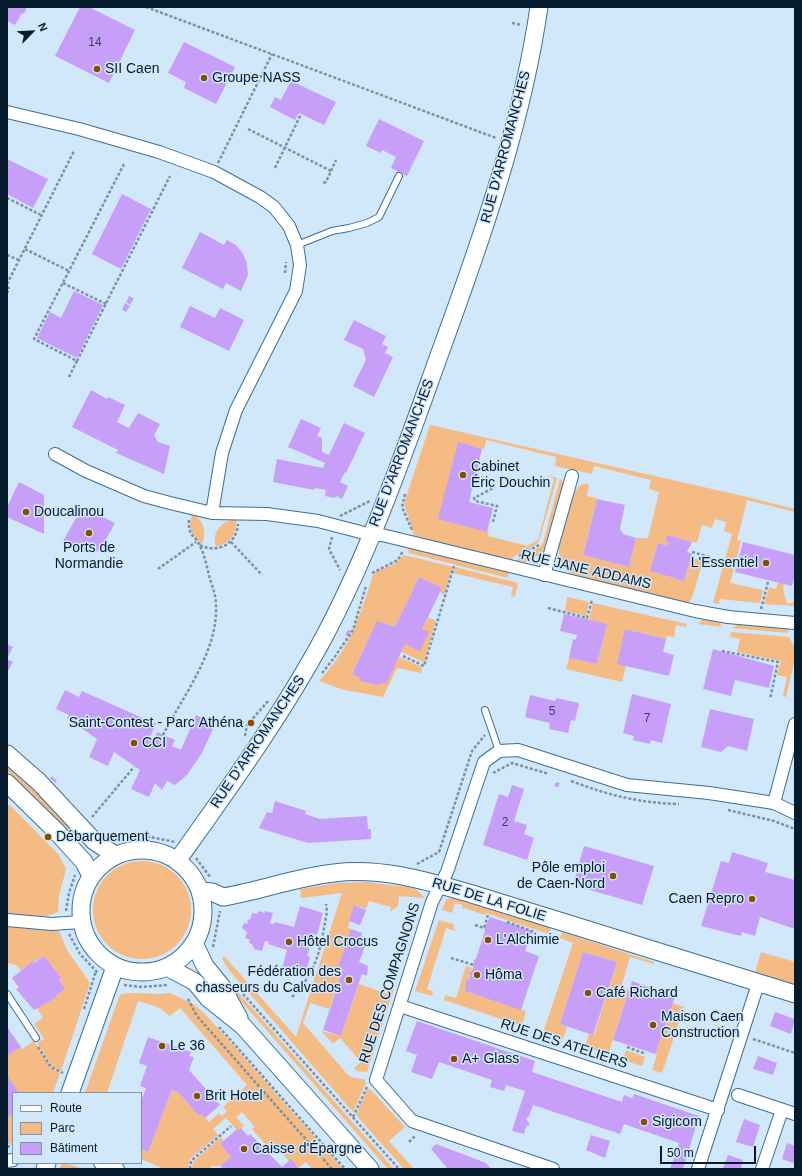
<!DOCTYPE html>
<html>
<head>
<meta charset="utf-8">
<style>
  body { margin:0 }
  #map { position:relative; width:802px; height:1176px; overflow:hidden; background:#d1e7fa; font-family:Arial,sans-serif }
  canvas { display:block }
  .frame { position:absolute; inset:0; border:8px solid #061c2c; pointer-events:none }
  .legend { position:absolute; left:12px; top:1092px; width:130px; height:72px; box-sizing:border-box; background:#d1e7fa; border:1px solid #8096a8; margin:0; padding:5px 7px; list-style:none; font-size:12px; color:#061c2c }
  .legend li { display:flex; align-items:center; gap:8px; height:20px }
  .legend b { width:20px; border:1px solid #8096a8 }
  .north { position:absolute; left:12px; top:12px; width:40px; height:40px; -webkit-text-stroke:3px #d1e7fa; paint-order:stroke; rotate:66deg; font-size:11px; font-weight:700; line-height:16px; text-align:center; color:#061c2c }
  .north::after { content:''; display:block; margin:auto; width:14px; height:18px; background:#061c2c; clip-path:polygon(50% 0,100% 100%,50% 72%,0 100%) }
  .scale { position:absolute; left:660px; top:1146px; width:96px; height:18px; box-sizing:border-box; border:2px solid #061c2c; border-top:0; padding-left:5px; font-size:12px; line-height:14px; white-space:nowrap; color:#061c2c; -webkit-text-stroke:3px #d1e7fa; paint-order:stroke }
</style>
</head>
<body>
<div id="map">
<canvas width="802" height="1176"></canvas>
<div class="frame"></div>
<ul class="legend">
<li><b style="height:5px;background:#fff"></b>Route</li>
<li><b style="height:11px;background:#f4bb84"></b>Parc</li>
<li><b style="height:11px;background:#c79ff8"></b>Bâtiment</li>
</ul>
<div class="north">N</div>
<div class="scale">50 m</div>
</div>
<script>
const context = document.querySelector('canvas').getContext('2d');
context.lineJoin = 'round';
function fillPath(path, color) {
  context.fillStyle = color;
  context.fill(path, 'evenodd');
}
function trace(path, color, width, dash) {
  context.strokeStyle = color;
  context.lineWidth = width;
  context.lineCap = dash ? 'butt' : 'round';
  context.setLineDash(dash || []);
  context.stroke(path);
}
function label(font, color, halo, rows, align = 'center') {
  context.font = font + ' Arial,sans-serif';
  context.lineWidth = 3;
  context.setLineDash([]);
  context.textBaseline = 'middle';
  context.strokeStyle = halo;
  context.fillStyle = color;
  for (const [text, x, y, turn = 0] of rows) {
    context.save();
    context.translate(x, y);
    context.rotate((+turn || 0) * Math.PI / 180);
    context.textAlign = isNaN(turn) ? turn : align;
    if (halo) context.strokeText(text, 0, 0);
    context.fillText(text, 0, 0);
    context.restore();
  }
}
fillPath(new Path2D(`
  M430,425L743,496L795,509V512L747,500L737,540L741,541L730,583L763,590L760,603L720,599L719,604L713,603L732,534L724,531L726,522L715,519L712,528L702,525L697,543L667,536L665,541L668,542L667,546L658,543L650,571L684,581L691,558L703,561L692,598L688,603L576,576C543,560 567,517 575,492C579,485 582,483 589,484L587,496L597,498L583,555L629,567L636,538H648L659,492L649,489L651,480L594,466L592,474L555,466L556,457L486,440L484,449L458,443L439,519L489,532L488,536L527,546L538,540L554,479L549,476L557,478L539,541L537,544L513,557L512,560L414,536L404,503Z
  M560,479L564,483L543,552L529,562L515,561L540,547L543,543Z
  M193,514C204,521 207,532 202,544C192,537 187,526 193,514Z
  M236,519C239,534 229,543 216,547C211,532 222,521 236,519Z
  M411,548L509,572L508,578L409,553L408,550Z
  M404,555L453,567L444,595L440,592L442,588L419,577L395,627L377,622L352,673L361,678L360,681L380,685L399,657L422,667L421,673L397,668L383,697L344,690L319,681C351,647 359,618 373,575L377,571L395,564Z
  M455,567L518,583L515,597L511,596L513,587L453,573Z
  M778,582L784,584C782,591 785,597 788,604L795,601V606L764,604L769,587L776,589Z
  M567,597L589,602L586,616L565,611Z
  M593,603L687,624L686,627L676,625L674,637L667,636L666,639L625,629L626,666L622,682L566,669L569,658L597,664L607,624L589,620Z
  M428,617L436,621L424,662L401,652L405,644L422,629Z
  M702,620L719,622L722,627L698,624Z
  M738,624L788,628L789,629L788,633L732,628Z
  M731,632L789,637L795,648V659L786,697L783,696L787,677L777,675L781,661L737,652L740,639L730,637Z
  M7,761L79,831L71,838L7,775Z
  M9,804L59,855L66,869L59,896L58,912C42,920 24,915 7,913V809Z
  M93 910a49 49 0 1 1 98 0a49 49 0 1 1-98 0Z
  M366,882L413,888L418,891L425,898L399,896L398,906L390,912L391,907L369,901L366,909L354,905L348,928L351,929L338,967L343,969L329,1009L310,1003L303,1023L348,1075L354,1078L364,1079L366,1083L353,1112L229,970L222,959L224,956L296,1037L342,893L301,898L300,889L338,883Z
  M452,897L551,928V929L549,934L486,913L485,915L465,908L462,909L463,905L455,903L452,913L442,910L446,900Z
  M439,920L453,924L455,931L446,928L427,989L433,991L432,996L415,991Z
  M7,926L59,931L67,950L90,983L61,1071L52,1067L37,1043L44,1039L34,1024L43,1018L37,1008L57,997L56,995L65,989L52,965L50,966L44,956L21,970L16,965L7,963Z
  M562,932L654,962V964L630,957L621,988L629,990L608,1055L585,1047L589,1034L594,1035L617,962L583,952L560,1024L567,1027L563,1039L543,1033L573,943L560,938Z
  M761,952L795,962V988L754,976Z
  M466,966L473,968L470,970L469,980L465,983L467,986L465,991L526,1011L522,1026L444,1000L445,995L456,998Z
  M223,975L394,1169H388L220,977Z
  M359,984L388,994L392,985L395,986L367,1072L357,1071L354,1068L361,1062L340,1038L333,1044L321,1031L341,1036Z
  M131,993L160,994L170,993L195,1005L207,1016L343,1169H312L306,1162L298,1168L291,1160L289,1161L280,1151L275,1155L252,1129L255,1127L242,1112L236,1117L244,1126L238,1131L226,1118L213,1129L218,1135L190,1159L188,1169H164L141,1159V1149L148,1152L172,1090L178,1092L199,1116L202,1114L209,1122L219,1113L222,1116L227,1111L223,1107L247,1085L180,1008L170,1016L160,1008L138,1001L107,1093H85L119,997L121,994Z
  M672,1003L684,1007L662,1073L652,1070L657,1055L655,1054Z
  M34,1041L51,1068L60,1073L53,1093H19L7,1075V1056L21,1047L22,1049Z
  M626,1050L645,1057L642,1066L623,1060Z
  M370,1089L405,1127L389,1141L414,1169H404L356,1115L367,1090Z
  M13,1114V1143L7,1144V1118Z
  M221,1137L224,1141L220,1144L231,1157L222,1164L221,1166H211V1169L192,1168L193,1162Z
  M65,1163L84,1169H59L62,1164Z`), '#f4bb84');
fillPath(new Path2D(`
  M7,7H27L24,14L22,13L15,25L7,21Z
  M80,7H89L135,30L109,83L55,56Z
  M184,42L235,67L216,104L184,88L186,82L168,73Z
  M291,81L336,102L324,125L299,113L295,120L270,107L275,97L281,100Z
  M379,119L424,141L407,176L391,168L396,157L382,150L381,153L366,146Z
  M7,159L48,179L33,208L7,194Z
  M122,194L151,209L121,269L92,254Z
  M200,232L224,245L227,240L236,245L243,254L247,264L248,275L241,291L226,283L223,289L182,268Z
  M74,291L103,305L77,358L37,338L50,312L61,318Z
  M129,296L134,298L130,305L126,302Z
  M125,303L130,306L126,312L122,310Z
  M190,306L215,318L220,308L244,320L229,351L180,327Z
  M354,320L386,336L382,344L388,347L385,353L393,357L374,397L353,386L366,360L363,349L344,340Z
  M91,390L107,399L108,397L125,405L117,422L129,428L138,413L160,424L154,435L158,442L170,446L164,474L116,453L118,450L72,427Z
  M301,419L321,428L317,436L322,438V452L329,455L344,423L365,433L346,473L345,472L340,482L348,486L342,499L336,496L335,498L325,496L326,490L315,488L314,490L273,482L277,459L323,468L325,463L288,447Z
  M458,442L482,449L469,502L493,508L487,532L438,519Z
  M19,482L44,495V534L7,517V507Z
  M597,499L625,505L620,528L623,534L636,538L629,567L583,555Z
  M90,513L97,514L115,523L101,548L95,553H87L62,543L76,518L82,514Z
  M667,535L692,542L687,552L692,554L684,581L650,571L658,543L667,546L668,542L665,541Z
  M743,542L795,555V575L792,586L735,572Z
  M419,577L442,588L422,629L429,632L420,651L405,644L386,684L382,682L380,685L359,681L361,678L352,674L377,621L395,627Z
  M564,614L607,624L597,664L569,658L573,639L576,640L577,635L560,631Z
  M625,629L666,639L663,652L674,655L669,676L617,664Z
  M348,630L351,631L348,636L345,635Z
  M7,644L13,647L7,659L13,662L7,673Z
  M713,649L774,666L769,688L735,680L731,696L703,689Z
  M65,690L79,697L82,691L156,724L150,737L154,739L157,732L175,740L172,746L181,750L196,715L215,724L202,753L187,775L175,785L167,781L162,790L155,783L149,797L131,789L140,770L114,752L108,766L89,757L97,739L67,718L69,715L56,709Z
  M632,694L671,704L662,743L651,740L650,744L633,740L634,736L623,733Z
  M530,695L555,701L556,698L579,703L575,721L571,720L568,733L549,729L550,723L525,717Z
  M710,709L754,719L747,751L728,746L721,752L701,747Z
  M252,720L254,722L251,727L248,725Z
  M52,776L57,781L55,783L50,778Z
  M556,782L560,783L558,787L554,786Z
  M512,785L524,789L514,821L527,825L524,834L534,838L527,860L483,845L499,794L508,797Z
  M275,801L306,811L305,814L320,819L367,816L368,829H371V839L308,843L259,828L267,812L272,813Z
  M584,846L654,866L642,905L573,885Z
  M732,852L768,863L765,872L795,880V929L760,917L755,936L742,932L741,936L701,926L721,861L729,863Z
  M354,905L366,910L360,925L349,921Z
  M300,906L323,913L317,935L314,934L307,956L310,957L304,978L281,972L287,950L268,944L269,942L265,941L262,951L254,949L252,944L249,943L250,940L245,938L247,932L242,928L244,923L247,924L248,919L250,920L252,913L257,914L258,911L265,913V911L273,913L270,923L274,924L275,922L294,927Z
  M490,917L532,931L525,951L539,956L521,1010L465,991L466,981L469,980L470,975L469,973L473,969L474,960L476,959L485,931L484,929Z
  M351,929L362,933L361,936L368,939L359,962L368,966L367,976L362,974L341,1036L323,1030L343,969L338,967Z
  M583,952L617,962L593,1035L560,1024Z
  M44,956L61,978L59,979L65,989L56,995L57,997L34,1010L16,989L19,988L12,978L33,961L34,963Z
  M632,981L675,997L655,1054L613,1040Z
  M775,1012L795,1019L791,1034L770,1026Z
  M417,1021L535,1061L532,1072L622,1102L624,1095L632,1098L634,1094L699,1116L683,1169H670L679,1143L624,1124L620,1134L533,1105L529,1116L526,1119L530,1124L526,1127L524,1134L512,1131L525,1091L506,1085L504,1091L490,1087L492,1080L439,1062L432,1079L411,1072L417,1055L406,1051Z
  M7,1027L21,1047L7,1056Z
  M148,1037L191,1052L189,1056L194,1057L189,1070L220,1105L205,1118L202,1114L199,1116L178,1092L172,1090L148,1152L141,1149V1101L146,1088L140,1086L147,1066L139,1063Z
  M758,1056L777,1063L773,1075L753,1069Z
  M7,1075L19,1093H13V1114L7,1118Z
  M744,1119L760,1125L753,1147L736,1142Z
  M241,1128L248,1136L250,1134L282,1167L291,1159L299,1169H221L222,1164L231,1157L220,1144L237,1129L238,1131Z
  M591,1135L610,1141L605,1158L586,1150Z
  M787,1143L795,1146V1162L793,1163L782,1159Z
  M436,1144L486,1163L491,1169H448L431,1149Z
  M728,1155L743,1160L741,1169L723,1168Z`), '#c79ff8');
const lane = new Path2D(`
  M297,245L332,231L349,228L367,223L379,217L399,176
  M485,710L499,751
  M7,994L36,1038`);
const street = new Path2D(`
  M7,112L79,129L159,152L214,172L260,197L274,207L289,226L297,245L300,265L296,291L236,410L222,453L212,513
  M55,454L86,471L144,496L170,503L212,513L267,514L318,521L372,535H382L695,611L728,617L795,623
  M544,575L572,476
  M774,803L795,724
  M7,920L52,924L81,922
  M400,1006L718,1110
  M738,1095L795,1114
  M7,1161L13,1160
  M100,1163L118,1169
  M553,1169L412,1121L376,1080L432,902L447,872L484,762L499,751L518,750L627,785L709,793L774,803L795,813
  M698,1169L758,984
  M762,1169L782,1110`);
const secondary = new Path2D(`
  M7,754L39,782L94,841L115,855
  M7,783L56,831L84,862L91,876
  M81 911a61 61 0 1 1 122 0a61 61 0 1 1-122 0Z
  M177,861C229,788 282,715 324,637C376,539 411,432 449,328C487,223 523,117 539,7
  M200,891L212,892L223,897C260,891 296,877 334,873C381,867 427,881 472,894L795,994
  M194,943L205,966L222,987L239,1018
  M167,967L195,982L208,998L243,1026L370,1169
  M70,1093L115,967
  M45,1169L47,1163`);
trace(lane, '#3b6f98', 8);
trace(street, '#3b6f98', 14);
trace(secondary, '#3b6f98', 19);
trace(new Path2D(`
  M146,7L496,138
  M512,23L521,25
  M248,129L331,171L326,182L322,183
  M218,163L272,54
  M275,168L301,114
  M331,171L336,160
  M7,198L41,215
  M25,249L69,271
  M7,255L19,260
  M285,273L286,262
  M63,283L106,304
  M7,284L74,151
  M7,287L9,288L7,293
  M77,361L170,176
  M69,377L77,361L34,339L124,164
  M405,494L402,507L412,530
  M340,516L370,501
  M493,522L497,506L475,501L474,498L495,487
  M332,537L329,549L340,570
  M231,542L262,575
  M200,545C217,554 237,544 238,524
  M692,552L710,557
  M519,556L539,545
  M158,569L196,542
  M372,573L398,560L403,551
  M548,608L587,618L592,600
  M761,609L768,582
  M722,651L778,662L770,699
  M403,656L424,666L454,566
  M322,673L334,658L353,630L366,586
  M163,735C183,696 218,651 216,606C216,596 213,588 210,579C207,568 205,556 200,546C195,535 188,537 189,520
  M245,736L247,725L269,700
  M493,773L512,763L549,774
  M571,781C608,795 639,803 679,804
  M728,810L774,821L795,829
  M92,817L134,767
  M117,839L145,836L175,842
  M196,858L211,878
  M417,864L439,852L472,751L485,735
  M66,911L69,893L75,875
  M507,922L537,933
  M475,925L484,928L488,915L489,916
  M69,934L80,954L98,973
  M213,947L220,911
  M451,958L474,965
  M124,985L142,987L168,985
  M243,994L399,1169
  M292,997C318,971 321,946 327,911L326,904
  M188,999L197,1016L332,1169
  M84,1009L96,971
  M219,1027L345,1169
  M753,1039L795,1053
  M38,1047L51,1067L63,1073
  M627,1047L646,1054
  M353,1117L367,1087
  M409,1142L416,1135
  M7,1147L13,1145
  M190,1169L191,1161L231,1126`), '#7c92a4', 2.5, [3, 2]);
trace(lane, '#fff', 6);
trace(street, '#fff', 12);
trace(secondary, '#fff', 17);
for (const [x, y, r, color] of [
  [97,69,4,"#864e00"],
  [204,78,4,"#864e00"],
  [463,475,4,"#864e00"],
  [26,512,4,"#864e00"],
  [89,533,4,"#864e00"],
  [766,563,4,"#864e00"],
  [251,723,4,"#864e00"],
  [134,743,4,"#864e00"],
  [48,837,4,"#864e00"],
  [613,876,4,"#864e00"],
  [752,899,4,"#864e00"],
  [488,940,4,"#864e00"],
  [289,942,4,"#864e00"],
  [477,975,4,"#864e00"],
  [349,980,4,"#864e00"],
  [588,993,4,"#864e00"],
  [653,1025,4,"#864e00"],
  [162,1046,4,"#864e00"],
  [454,1059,4,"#864e00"],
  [197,1096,4,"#864e00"],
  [644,1122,4,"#864e00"],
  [244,1149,4,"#864e00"]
]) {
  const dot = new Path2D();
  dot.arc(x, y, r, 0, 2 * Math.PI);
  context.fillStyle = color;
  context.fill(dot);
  trace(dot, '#d1e7fa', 1.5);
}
label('12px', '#363d5f', null, [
  ["14",95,43],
  ["5",552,712],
  ["7",647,719],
  ["2",505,823]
]);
label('14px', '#061c2c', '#d1e7fa', [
  ["SII Caen",105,69],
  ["Groupe NASS",212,78],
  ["Cabinet",471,467],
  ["Éric Douchin",471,483],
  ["Doucalinou",34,512],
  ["Ports de",89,548,"center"],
  ["Normandie",89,564,"center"],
  ["L'Essentiel",758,563,"right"],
  ["Saint-Contest - Parc Athéna",243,723,"right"],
  ["CCI",142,743],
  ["Débarquement",56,837],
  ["Pôle emploi",605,868,"right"],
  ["de Caen-Nord",605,884,"right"],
  ["Caen Repro",744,899,"right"],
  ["L'Alchimie",496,940],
  ["Hôtel Crocus",297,942],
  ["Fédération des",341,972,"right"],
  ["chasseurs du Calvados",341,988,"right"],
  ["Hôma",485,975],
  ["Café Richard",596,993],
  ["Maison Caen",661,1017],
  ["Construction",661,1033],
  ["Le 36",170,1046],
  ["A+ Glass",462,1059],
  ["Brit Hotel",205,1096],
  ["Sigicom",652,1122],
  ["Caisse d'Épargne",252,1149]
], 'left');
label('14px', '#061c2c', '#d1e7fa', [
  ["RUE D'ARROMANCHES",506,147,-75],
  ["RUE D'ARROMANCHES",402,453,-69],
  ["RUE JANE ADDAMS",586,570,13],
  ["RUE D'ARROMANCHES",258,742,-56],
  ["RUE DE LA FOLIE",489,900,17],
  ["RUE DES COMPAGNONS",390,983,-72],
  ["RUE DES ATELIERS",564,1044,18]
]);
</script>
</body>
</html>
